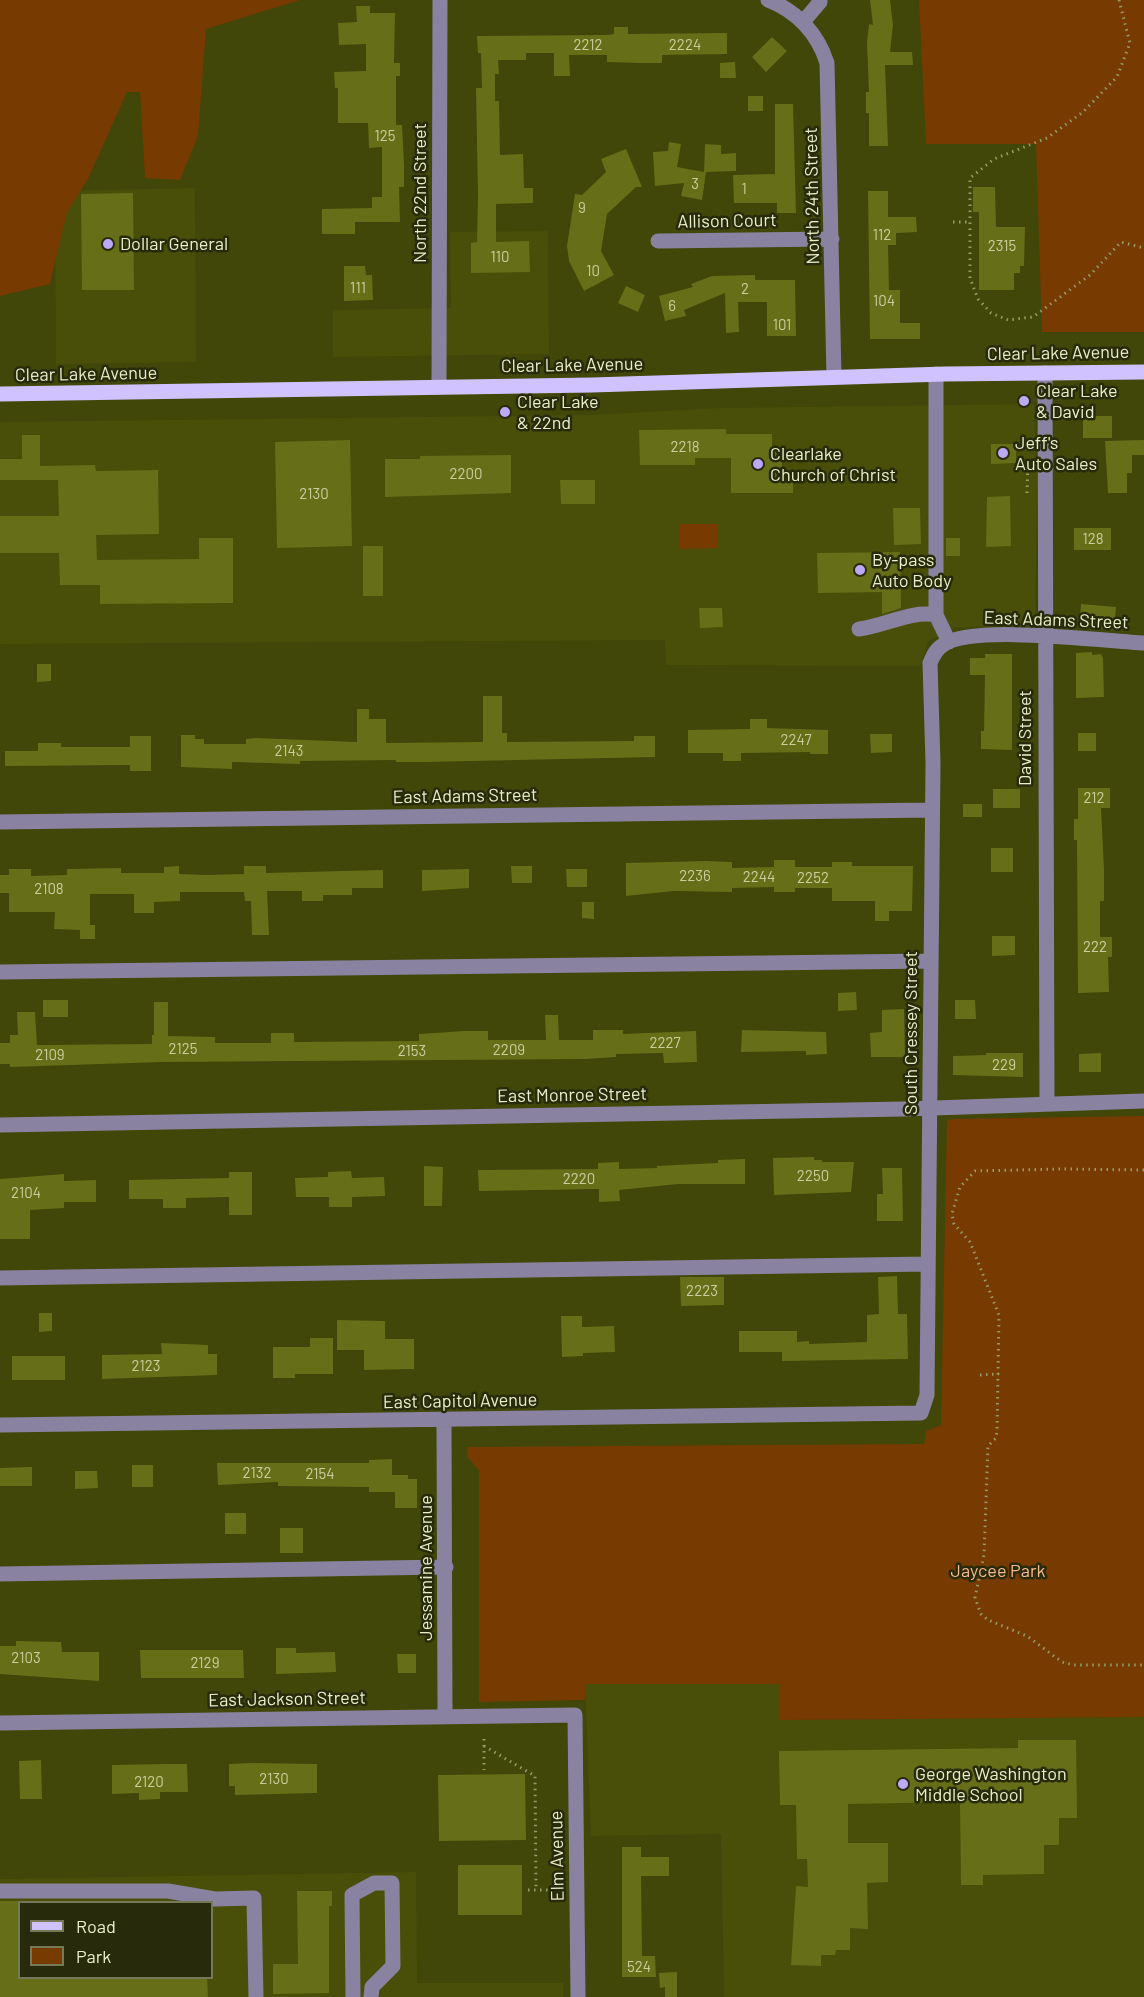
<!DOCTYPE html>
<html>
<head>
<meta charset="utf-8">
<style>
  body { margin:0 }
  #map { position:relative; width:1144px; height:1997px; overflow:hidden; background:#414609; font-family:Barlow,sans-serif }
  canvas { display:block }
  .legend { position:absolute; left:18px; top:1901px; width:195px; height:78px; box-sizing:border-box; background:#282b0b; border:2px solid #757957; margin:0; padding:8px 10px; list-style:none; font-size:18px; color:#e9efc9 }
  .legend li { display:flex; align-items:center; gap:12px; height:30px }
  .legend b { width:30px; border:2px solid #757957 }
</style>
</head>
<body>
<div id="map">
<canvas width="1144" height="1997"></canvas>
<ul class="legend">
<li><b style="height:8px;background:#d0c2ff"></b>Road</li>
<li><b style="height:16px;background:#773a00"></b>Park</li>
</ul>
</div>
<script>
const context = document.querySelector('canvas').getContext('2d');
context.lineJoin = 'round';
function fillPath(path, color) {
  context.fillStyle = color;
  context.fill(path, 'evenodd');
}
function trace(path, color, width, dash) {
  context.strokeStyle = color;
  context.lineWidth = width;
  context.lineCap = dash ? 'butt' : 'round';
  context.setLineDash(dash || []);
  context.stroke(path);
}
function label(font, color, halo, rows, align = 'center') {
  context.font = font + ' Barlow,sans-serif';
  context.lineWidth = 5;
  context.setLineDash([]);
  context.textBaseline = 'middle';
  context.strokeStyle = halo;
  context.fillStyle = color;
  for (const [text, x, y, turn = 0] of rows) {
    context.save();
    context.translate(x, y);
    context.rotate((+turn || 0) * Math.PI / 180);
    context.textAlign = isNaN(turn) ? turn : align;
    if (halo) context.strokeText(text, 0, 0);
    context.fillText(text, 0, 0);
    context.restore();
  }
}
fillPath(new Path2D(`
  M195,188L196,362L56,364L55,191Z
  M548,231L549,354L333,357V310L451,308L450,232Z
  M1034,404L1037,484L1035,626L956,627L928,641L921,666L666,665L665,640L0,644V422L590,415L720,408Z
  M585,1684H781L780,1720L1144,1717V1997H724L721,1834L591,1836Z
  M416,1872L417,1983H563V1997H0V1879ZM20,1902H212V1978H20Z`), '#494f08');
fillPath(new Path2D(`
  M0,0H300L206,29L198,136L180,180L145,178L140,92H127L88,179L67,212L50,284L0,296Z
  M919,0H1144V332H1042L1036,144H926Z
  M679,524H718V548L680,549Z
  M1144,1116V1717L780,1720V1684H585V1700L479,1702V1471L467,1456L468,1447L924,1444L926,1431L941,1425L947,1121L952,1119Z`), '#773a00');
fillPath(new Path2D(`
  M870,0H890L893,25L890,52H912L913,65H885L888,146H869V113H866V92H869L867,42L869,24L873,25Z
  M356,6H370V13H395L394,63H400V76H396V125H402L404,164V187H399L400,222H355V234H322V209L372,208V197H382V147L369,148L368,123H338V88H335L334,72L366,71V44L339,45L338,23L357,22Z
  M614,27H628V34L727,33V54L662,55V63H642L607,62V55H569L570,76H554V53H526V60H498L499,74H495V101H499L500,155L523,154L524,188H533V203L496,204V242L529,241L530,272L471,273V243L477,242L478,196L476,88H482L481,53H478L477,36L607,35L614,34Z
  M772,37L787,51L766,72L752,57Z
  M735,62L736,78H720V63Z
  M748,96H763V111H748Z
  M775,104H793L796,213H777V203H734L733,175L775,174Z
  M669,142L681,144L677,167L704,172L705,144L721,145V154L736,153V171L706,172L702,200L681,196L684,183L655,186L653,152L668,151Z
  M626,149L642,187H636L607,214L601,251L614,275L584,291L569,261L567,246L575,194L582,195L606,172L601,159Z
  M973,187H995L996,227H1025L1024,266H1020V273H1014V290H979V212H973Z
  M868,191H888V217H916L917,232L896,233V245H888L889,290H900V323H920V339H870Z
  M133,193L134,290H82L81,194Z
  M344,266H365L366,275H372L373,300L344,301Z
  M755,275V280H795L796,336H767V302H738L739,332L726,333L725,293L684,310L686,316L665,321L659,296L693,287L691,284L712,276Z
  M626,286L645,295L638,312L618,303Z
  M1083,416H1112V438H1083Z
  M726,429V434H772V446H782V473H793V493H731V458H695V465H640L639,430Z
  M22,435H40V466L95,465L96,471L158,470L159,534L96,535L97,560L199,559V538H233V603L100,604V585H60L59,553H0V516H59L58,480H0V459H22Z
  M350,440L352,546L277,548L275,442Z
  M1144,440V455H1132V473H1127V493H1108L1105,441Z
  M991,444H1016V463L991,464Z
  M511,455V493L385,497V459H420V456Z
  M560,480H595V504H561Z
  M1010,496L1011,546L986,547L987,497Z
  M893,508H920L921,544L894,545Z
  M1074,528H1111V550H1074Z
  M946,538H960V556H946Z
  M363,546H383V596H363Z
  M900,552L901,608L882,614V592L818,593L817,553Z
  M1081,604L1116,607L1114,630L1083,627V620H1080Z
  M699,608H722L723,627L700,628Z
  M1092,652V655L1101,654L1103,658L1104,697L1076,698V653Z
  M985,654H1012V750L981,749V731H984L985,675H970V658H985Z
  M37,664H51V681L37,682Z
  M483,696H502V733H507V742L634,741V736H655V757L426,762H396V760L300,761V764L232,762V769L181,767V735H195V739H204V744H246V739L256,738L357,742V709H369V719H386V743L483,742Z
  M750,719H767V728L828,730V754H810V752L741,753V761H723V753H688V730L750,729Z
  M1078,733H1096V751H1078Z
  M870,734H892V752L871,753Z
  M130,736H151V771H130V765L5,766V751H38V743H61V747H130Z
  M1078,788H1110V808H1101L1104,869V901H1100V937H1112V957H1108L1109,992L1078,993L1077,840H1074V819H1078Z
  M993,789H1020V808H993Z
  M963,804H982V817H963Z
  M991,848H1013V872H991Z
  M774,860H795V867H832V862H852V866H913L912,911H889V921H875V901H832V888H795V892H774V887L732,888V892L673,891L626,896V863L706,861L732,862V868L774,867Z
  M179,866V874L206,875L244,874V866H266V873L383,870V888H352V895H323V901H302V891H267L269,935H252L251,901H245L244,892H180V901L154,902V913H134V894H90V925H95V939H80V930L54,929L55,912H9V893H0V875H9V869H31V876L67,875V869L121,868V873H164V867Z
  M511,866H532V883H512Z
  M469,869V888L422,891V870Z
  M566,869H587V887H567Z
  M582,902H594V919L582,918Z
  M992,936H1015V955L992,956Z
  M856,992L857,1010L838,1011V993Z
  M43,1000H68V1017H43Z
  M955,1000H975L976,1019H955Z
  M154,1002H168V1036L215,1037V1043H271V1033H294V1042L419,1041V1034L464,1031H488V1040H546L545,1015H558L559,1040H593V1030H623V1034L696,1031L697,1062L664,1063L663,1053L616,1054V1057L585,1059L162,1062L10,1067V1064H0V1043H10V1035H18L17,1012H35L37,1045L152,1044V1035H154Z
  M904,1009L905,1057H871L870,1033L882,1032V1010Z
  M742,1030L826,1032L827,1054L806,1055V1051L741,1052Z
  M986,1053H1023V1077L953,1075V1056L986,1055Z
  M1101,1053V1072H1079V1054Z
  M814,1157V1160H822V1162H854L851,1192L774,1195L773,1158Z
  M745,1159V1184H678L619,1190L620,1201L599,1202V1189L479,1191L478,1170L598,1169V1163L619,1162V1169L657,1168V1166L718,1163V1160Z
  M424,1166L443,1167L442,1206H424Z
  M882,1168H902L903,1221H877V1194H883Z
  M351,1171L352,1178L384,1177L385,1196L352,1197V1207H329V1197H296L295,1178L328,1177V1172Z
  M229,1172H252V1215H229V1197L186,1198V1208H163V1199H129V1180L229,1178Z
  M64,1174V1181L96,1180V1202H64V1208L30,1210V1239H0V1179Z
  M897,1276L898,1314H907L908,1359L782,1361V1352H739V1331H797V1342L809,1341V1344L867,1342V1315L879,1314L878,1277Z
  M680,1277H724V1305L681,1306Z
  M39,1313H52V1331L39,1332Z
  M561,1316H582V1327L614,1326L615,1352L583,1353V1356L562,1357Z
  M337,1320L385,1321V1339H414V1369L364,1370V1350H337Z
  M310,1338H333V1374H295V1378H273V1347H310Z
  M161,1343L208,1345V1354H217V1375L102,1379V1355L162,1354Z
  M12,1356H65V1380H12Z
  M392,1459V1475H408V1479H417V1508H395V1492H369V1487L278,1486V1482L218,1485L217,1463H369V1460Z
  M132,1465H153V1487H132Z
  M32,1467V1486H0V1468Z
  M75,1471H97L98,1488L75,1489Z
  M225,1513H246V1534H225Z
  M280,1528H303V1553H280Z
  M16,1641L61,1642L62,1652H99V1681L0,1674V1646H16Z
  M276,1648H296V1653L335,1652L336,1672L276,1674Z
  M140,1650H243L244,1678H141Z
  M397,1654H416V1673H398Z
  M1018,1740H1076L1077,1818H1059V1845H1044V1874L983,1875V1885H961L960,1802L848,1804V1843H888V1882L867,1883L868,1929L850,1928V1950H836L835,1955H821V1966L791,1965L796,1886L808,1887L807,1859H797L796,1805H780L779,1751L1018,1748Z
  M41,1760L42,1799H20L19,1761Z
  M251,1763L317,1764V1793L235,1795V1786H229V1764Z
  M165,1764H187L188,1792H160V1799L139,1800V1793L112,1794V1765Z
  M525,1774L526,1840L439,1841L438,1775Z
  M622,1847H641V1857H669V1876H641L642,1956H655L656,1977H622Z
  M458,1865H522V1915H458Z
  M297,1891H332V1906H329V1993L273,1994V1964H298Z
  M0,1901H20V1977H207L208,1997H0Z
  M677,1972V1997H665V1987L660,1988L659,1973Z`), '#666e18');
trace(new Path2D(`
  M1119,0L1130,43L1117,77L1083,112L1047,138L994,159L970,178V278L978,299L991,313L1008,320L1033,317L1090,275L1121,242L1144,248
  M953,222H971
  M1027,493L1028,459
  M1144,1170L1062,1169L975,1171L960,1187L952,1214L954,1224L970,1242L999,1315L997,1431L996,1438L988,1446L984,1555L975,1598L981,1614L988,1620L1027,1636L1062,1662L1074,1665H1144
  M980,1375L999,1374
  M484,1739V1770
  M484,1746L535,1776L536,1890
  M528,1890H563`), '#969c6b', 3, [1.5, 4.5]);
trace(new Path2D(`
  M768,0C797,11 818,34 827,63L834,377
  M803,22L820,2
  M658,241L832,239
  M1045,373L1047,1103
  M936,374V615L949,642
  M439,387L440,0
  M859,629C885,626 911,610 936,615
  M0,822L931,810
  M0,972L931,961
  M0,1125L904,1109L1144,1101
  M0,1278L928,1264
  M444,1421L445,1716
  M0,1425L921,1413L927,1395L933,763L930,663C933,656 936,649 943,645C971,624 1104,641 1144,643
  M0,1574L446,1567
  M0,1723L575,1715L578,1997
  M0,1891H168L215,1899L254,1898L256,1997
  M353,1997L352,1895L374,1883H392L393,1966L372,1987L371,1997`), '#8983a1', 15);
trace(new Path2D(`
  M0,394L592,385L945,374L1144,372`), '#d0c2ff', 15);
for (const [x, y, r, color] of [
  [108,244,6,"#bcaaf6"],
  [1024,401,6,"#bcaaf6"],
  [505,412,6,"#bcaaf6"],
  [1003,453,6,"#bcaaf6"],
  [758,464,6,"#bcaaf6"],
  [860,570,6,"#bcaaf6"],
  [903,1784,6,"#bcaaf6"]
]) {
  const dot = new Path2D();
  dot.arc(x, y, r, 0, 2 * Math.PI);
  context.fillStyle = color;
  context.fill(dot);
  trace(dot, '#282b0b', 2);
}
label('15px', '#c8cf9d', null, [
  ["2212",588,45],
  ["2224",685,45],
  ["125",385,136],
  ["3",695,184],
  ["1",744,189],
  ["9",582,208],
  ["112",882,235],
  ["2315",1002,246],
  ["110",500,257],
  ["10",593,271],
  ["111",358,288],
  ["2",745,289],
  ["104",884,301],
  ["6",672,306],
  ["101",782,325],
  ["2218",685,447],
  ["2200",466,474],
  ["2130",314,494],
  ["128",1093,539],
  ["2247",796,740],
  ["2143",289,751],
  ["212",1094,798],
  ["2236",695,876],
  ["2244",759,877],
  ["2252",813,878],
  ["2108",49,889],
  ["222",1095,947],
  ["2227",665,1043],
  ["2125",183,1049],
  ["2209",509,1050],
  ["2153",412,1051],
  ["2109",50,1055],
  ["229",1004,1065],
  ["2250",813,1176],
  ["2220",579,1179],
  ["2104",26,1193],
  ["2223",702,1291],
  ["2123",146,1366],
  ["2132",257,1473],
  ["2154",320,1474],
  ["2103",26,1658],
  ["2129",205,1663],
  ["2130",274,1779],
  ["2120",149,1782],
  ["524",639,1967]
]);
label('18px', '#e9efc9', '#282b0b', [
  ["North 22nd Street",420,193,-90],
  ["North 24th Street",812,196,-91],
  ["Allison Court",727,221,-1],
  ["Clear Lake Avenue",1058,353,-1],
  ["Clear Lake Avenue",572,365,-1],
  ["Clear Lake Avenue",86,374,-1],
  ["East Adams Street",1056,620,2],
  ["David Street",1025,738,-90],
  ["East Adams Street",465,796,-1],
  ["South Cressey Street",911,1033,-90],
  ["East Monroe Street",572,1095,-1],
  ["East Capitol Avenue",460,1401,-1],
  ["Jessamine Avenue",426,1568,-90],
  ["East Jackson Street",287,1699,-1],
  ["Elm Avenue",557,1856,-91]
]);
label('18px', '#e9efc9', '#282b0b', [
  ["Dollar General",120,244],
  ["Clear Lake",1036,391],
  ["& David",1036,412],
  ["Clear Lake",517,402],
  ["& 22nd",517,423],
  ["Jeff's",1015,443],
  ["Auto Sales",1015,464],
  ["Clearlake",770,454],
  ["Church of Christ",770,475],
  ["By-pass",872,560],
  ["Auto Body",872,581],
  ["George Washington",915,1774],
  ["Middle School",915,1795]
], 'left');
label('18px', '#fbb88c', '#282b0b', [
  ["Jaycee Park",998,1571]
]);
</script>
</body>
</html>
